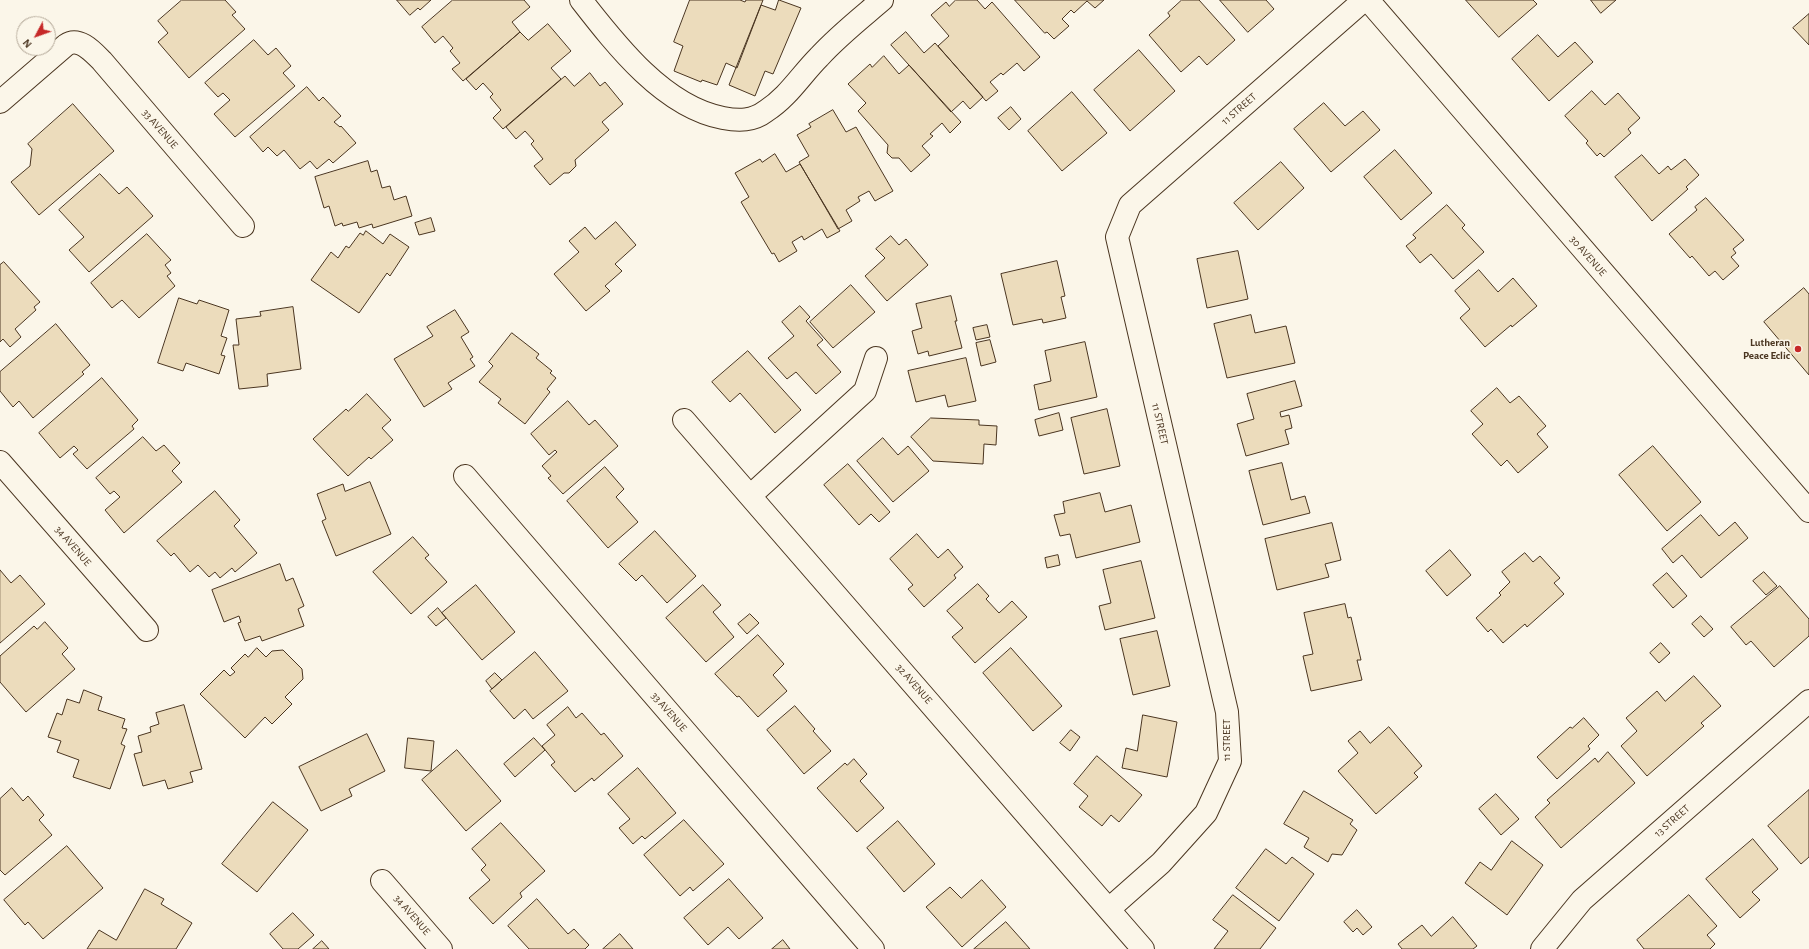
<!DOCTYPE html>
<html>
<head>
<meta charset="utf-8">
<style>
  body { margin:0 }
  #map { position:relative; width:1809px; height:949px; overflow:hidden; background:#fbf6e9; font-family:"Alegreya Sans",sans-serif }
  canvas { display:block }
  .north { position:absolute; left:16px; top:16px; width:40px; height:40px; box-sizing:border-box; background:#fbf6e9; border:1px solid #b4a999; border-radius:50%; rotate:229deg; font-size:11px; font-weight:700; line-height:16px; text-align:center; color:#4a3520 }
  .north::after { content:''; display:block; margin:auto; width:14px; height:18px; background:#c62828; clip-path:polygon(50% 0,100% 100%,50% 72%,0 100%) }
</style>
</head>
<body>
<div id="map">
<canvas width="1809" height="949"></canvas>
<div class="north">N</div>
</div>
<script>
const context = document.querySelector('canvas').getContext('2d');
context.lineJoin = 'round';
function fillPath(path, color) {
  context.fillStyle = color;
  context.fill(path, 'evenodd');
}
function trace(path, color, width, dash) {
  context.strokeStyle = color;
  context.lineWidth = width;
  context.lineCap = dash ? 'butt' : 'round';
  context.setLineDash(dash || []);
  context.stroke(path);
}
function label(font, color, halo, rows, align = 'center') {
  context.font = font + ' "Alegreya Sans",sans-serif';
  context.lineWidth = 3;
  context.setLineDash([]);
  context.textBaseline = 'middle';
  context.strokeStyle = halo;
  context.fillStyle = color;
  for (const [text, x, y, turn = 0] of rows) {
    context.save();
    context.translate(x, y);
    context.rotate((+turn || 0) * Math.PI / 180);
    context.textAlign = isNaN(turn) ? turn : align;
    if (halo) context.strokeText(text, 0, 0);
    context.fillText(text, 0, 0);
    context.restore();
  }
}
const building = new Path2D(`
  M182,0H225L236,12L232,15L245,29L189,78L158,42L168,33L158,21Z
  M397,0H431L420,10L418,8L410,15Z
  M453,0H524L530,7L512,22L520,32L463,81L452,69L460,63L450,51L453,48L443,36L435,43L422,27Z
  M690,0H740L745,2L746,0H763L737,68L726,63L717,85L702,80L701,82L674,71L683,46L674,42Z
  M779,0L801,8L773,74L765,71L755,96L729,85L761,5L775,10Z
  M956,0H977L985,9L992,2L1040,57L1024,71L1017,63L1003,75L1001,73L990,82L998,91L986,101L938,46L949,36L931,15L946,2L949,6Z
  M1015,0H1104L1095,8L1087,1L1074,13L1071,10L1062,19L1069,26L1054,39L1047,32L1045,33Z
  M1182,0H1199L1235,40L1207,65L1199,56L1181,72L1149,35L1170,16L1168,13Z
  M1220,0H1266L1274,9L1248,32Z
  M1466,0H1533L1537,4L1499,37Z
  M1591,0H1616L1601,13Z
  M1809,14V45L1793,28Z
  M548,24L571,51L551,68L561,79L503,129L493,118L501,110L490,97L493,94L483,83L476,90L466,79L520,32L528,40Z
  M906,32L924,53L935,43L983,97L970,109L963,101L951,112L891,45Z
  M1538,35L1558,57L1575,42L1593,62L1549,101L1512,59Z
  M254,40L268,55L276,48L291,66L283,73L295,86L235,137L214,114L230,100L223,93L218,97L205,83Z
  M1139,50L1175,91L1130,131L1094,90Z
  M884,56L899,74L909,65L961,122L950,133L942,123L930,134L933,136L922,146L930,155L911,172L899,158H892L887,153L888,145L858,111L866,103L848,84L870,64L872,67Z
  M590,73L600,86L605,82L623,104L602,122L609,130L575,160L576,166L569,173H564L550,185L534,166L543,159L531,144L534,141L525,131L516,139L506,127L565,76L574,86Z
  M307,87L319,101L323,97L341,116L334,122L340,127L341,126L356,143L333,163L329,159L317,169L310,161L300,169L284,150L277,156L268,147L263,152L250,137Z
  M1592,91L1605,105L1618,93L1640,118L1628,129L1631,133L1604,157L1600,153L1597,156L1586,143L1588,141L1565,116Z
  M1072,92L1107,133L1062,171L1028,131Z
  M1324,103L1345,126L1363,111L1380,130L1331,172L1294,129Z
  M73,104L114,151L39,215L11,182L30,166L32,149L28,144Z
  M1011,107L1021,119L1009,130L998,118Z
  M833,110L846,132L856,127L893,191L875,201L869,191L858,197L860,201L846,210L852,221L838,229L799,162L809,156L797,135L811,127L809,124Z
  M1395,150L1432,193L1401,220L1364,177Z
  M775,154L786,172L800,164L840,231L827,238L822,229L804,240L802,236L792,242L797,251L779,262L774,253L772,254L741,202L749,197L735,173L760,159L762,162Z
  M1642,155L1659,174L1668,166L1671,170L1685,159L1699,175L1686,187L1688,189L1652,221L1615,177Z
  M368,161L371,172L377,170L382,188L390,186L394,200L406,196L412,216L373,228L372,224L359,228L357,222L343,226L342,223L335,226L329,206L324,208L315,177Z
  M1281,162L1304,188L1258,230L1234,203Z
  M100,174L119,194L127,187L153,216L89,272L69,250L84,237L59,210Z
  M1706,198L1744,240L1733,249L1736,253L1731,257L1739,266L1723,280L1715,271L1709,276L1692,256L1690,258L1669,234L1697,210L1695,207Z
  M1447,205L1465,225L1462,228L1484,252L1453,279L1431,254L1420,263L1406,246L1416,238L1413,235Z
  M431,218L435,231L419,235L415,223Z
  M616,222L636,245L615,264L622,271L605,286L610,291L586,311L554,274L579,252L569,241L585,227L595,239Z
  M366,231L383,244L390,234L409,247L390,276L387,273L359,313L311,280L331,252L338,258L346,246L349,248L360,233L363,235Z
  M147,234L171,260L165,265L171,273L167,276L175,286L139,318L122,300L112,308L91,283Z
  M891,236L899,245L906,239L928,265L887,301L865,276L885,258L876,249Z
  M1238,251L1248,299L1207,308L1197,259Z
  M1057,261L1065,296L1061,297L1066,318L1043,323L1042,319L1013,325L1001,274Z
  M4,262L40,302L34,307L36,310L15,329L21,337L10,347L3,339L0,342V265Z
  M1479,270L1498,292L1513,278L1537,306L1512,327L1511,325L1485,347L1460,318L1470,309L1455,291Z
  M851,285L875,312L833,348L810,322Z
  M1804,288L1809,294V375L1764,322Z
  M951,296L957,321H955L962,348L929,356L928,351L918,354L912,331L922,328L916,304Z
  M179,298L197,304L199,300L229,310L221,336L227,338L221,355L225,356L219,374L186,363L183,371L158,363Z
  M800,306L810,317L806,321L823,340L817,345L841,372L816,394L796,372L787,379L768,358L794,336L782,322Z
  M293,307L301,369L267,374L268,386L239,389L233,345H239L236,319L261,316L260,312Z
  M455,310L469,332L461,337L473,357L470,359L475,366L448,383L452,389L424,407L394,359L433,336L427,327Z
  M1251,315L1255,333L1286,326L1295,363L1227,378L1214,324Z
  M56,324L90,365L82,372L84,374L33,418L19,401L13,407L0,391V372Z
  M987,325L990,337L976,340L973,328Z
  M512,333L539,354L536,358L552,371L550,373L556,378L547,389L550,392L525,424L498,403L501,399L479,382L493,366L489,362Z
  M990,340L996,362L981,366L976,343Z
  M1085,342L1097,397L1039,410L1034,385L1051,381L1045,351Z
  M748,351L801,410L775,433L740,393L730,402L712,382Z
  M966,358L976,401L948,407L945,395L916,402L908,371Z
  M102,378L138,420L132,426L134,429L87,469L73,454L78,450L74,446L60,458L39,433Z
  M1295,381L1302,406L1280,412L1281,417L1289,415L1292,428L1285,430L1289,444L1246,456L1237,424L1254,419L1247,394Z
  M1497,388L1510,403L1519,396L1546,426L1537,434L1548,447L1518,473L1507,460L1501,466L1472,434L1483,424L1471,411Z
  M367,394L391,420L382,428L393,440L371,459L369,457L348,476L313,439L346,409L348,411Z
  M568,401L589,425L595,420L618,446L563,494L548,478L551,476L542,466L557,452L555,450L549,455L531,434Z
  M1107,409L1120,466L1084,474L1071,418Z
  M1059,413L1063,430L1039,436L1035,420Z
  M931,418L979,420V425L997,426L996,445L984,444L983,464L933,461L911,437Z
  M143,437L156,451L164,445L180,463L172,471L182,482L124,533L105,510L120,497L114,491L110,494L96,478Z
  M883,438L898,455L908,446L929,471L893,502L857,461Z
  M1653,446L1701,502L1667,531L1619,475Z
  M1282,463L1291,500L1305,496L1310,513L1263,525L1249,471Z
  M848,464L890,512L879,522L871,514L859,525L824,485Z
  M605,467L624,489L616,497L638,522L608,548L567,501Z
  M370,482L391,534L336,556L322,521L326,519L317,494L343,484L345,491Z
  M215,491L240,520L234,526L257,553L235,572L232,568L220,578L215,572L209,577L198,565L190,572L174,553L171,556L157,541Z
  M1100,493L1105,512L1131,505L1140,542L1076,558L1070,534L1060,536L1054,515L1065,513L1063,502Z
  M1701,515L1719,536L1735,522L1748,538L1701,578L1682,555L1673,563L1662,549Z
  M1332,523L1341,560L1325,564L1329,577L1277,590L1265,539Z
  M655,531L696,576L667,603L642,575L636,581L619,564Z
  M917,534L938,558L948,549L963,567L954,575L956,578L924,607L908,589L913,585L890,559Z
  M413,537L429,555L425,558L447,582L411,614L373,572Z
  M1450,550L1471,575L1447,596L1426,571Z
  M1525,553L1533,562L1540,556L1560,578L1554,583L1564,594L1527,627L1525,624L1503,643L1491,629L1488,632L1476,618L1501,595L1499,593L1510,582L1502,572Z
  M1058,555L1060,565L1047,568L1045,558Z
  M1141,561L1155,618L1105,630L1099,606L1111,603L1103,570Z
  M280,564L286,581L293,578L304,606L298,609L304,626L262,641L260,636L245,641L238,623L241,622L239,616L224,622L212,590Z
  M0,570L11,583L20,575L45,604L0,643Z
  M1764,572L1777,586L1766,595L1753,581Z
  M1667,573L1687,596L1673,608L1653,585Z
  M978,584L989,596L986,599L999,613L1012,601L1027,617L975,663L952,637L963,628L947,611Z
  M476,585L515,632L482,660L442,613Z
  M703,585L721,605L713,612L734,637L706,662L666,618Z
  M1780,586L1809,619V636L1774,667L1751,641L1746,645L1731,627Z
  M1345,604L1348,618L1351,617L1361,660H1357L1362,680L1311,691L1303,656L1313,654L1304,613Z
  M438,608L446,618L436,626L428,617Z
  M750,614L759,623L747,634L738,624Z
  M1701,616L1713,629L1704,637L1692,624Z
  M45,622L68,648L62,654L75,669L26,712L0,682V656L34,626L37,629Z
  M1157,631L1170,686L1133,695L1120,639Z
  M758,635L784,664L773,675L787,691L758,717L739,696L737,697L715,674Z
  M1661,643L1670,653L1659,663L1650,653Z
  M257,648L266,657L272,651L283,650L302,669L303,679L285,697L292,704L272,724L265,717L245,738L200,694L224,670L230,676L235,672L231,668L245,654L248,657Z
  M1011,648L1062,706L1033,731L983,673Z
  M535,652L568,691L533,719L525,709L514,719L490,691Z
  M495,673L502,680L492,689L486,681Z
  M1694,676L1721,706L1701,723L1704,726L1647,776L1621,746L1637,731L1626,718L1657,691L1665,701Z
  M84,690L102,697L98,710L125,719L122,728L127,729L121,744L125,746L110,789L73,777L79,760L57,752L61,741L48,737L57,713L62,715L67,699L79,703Z
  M184,705L202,769L190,772L193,782L168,789L165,780L143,786L134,754L142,752L138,736L151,732L150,727L159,724L156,713Z
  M795,706L815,729L813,731L831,751L804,774L767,730Z
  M568,707L576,718L582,713L601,735L604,733L623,756L594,781L592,778L575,792L551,765L555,762L542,746L555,735L547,725Z
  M1143,715L1177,722L1167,777L1122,768L1126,748L1137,751Z
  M1584,718L1599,735L1588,746L1590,749L1557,779L1537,757L1570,727L1572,728Z
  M1389,727L1422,766L1414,773L1418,777L1376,814L1338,771L1358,753L1348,741L1360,731L1370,743Z
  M1071,730L1080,737L1070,751L1060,743Z
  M367,734L385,771L349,789L352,796L321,811L299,767Z
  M408,738L434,741L431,771L405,768Z
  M534,738L545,750L515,777L504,764Z
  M457,750L501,801L466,831L422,780Z
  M1608,752L1635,783L1561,848L1535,817L1550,803L1547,800L1595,758L1598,762Z
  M1097,756L1142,795L1119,822L1111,815L1102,826L1079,807L1088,796L1074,784Z
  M854,759L867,774L860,781L884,808L857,832L817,788L845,763L847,765Z
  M638,768L676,813L645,839L642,836L633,844L619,828L630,819L608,794Z
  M12,788L23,801L28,796L44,815L39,820L52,835L5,875L0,870V799Z
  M1809,790V857L1801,864L1768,826Z
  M1304,791L1353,820L1350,824L1357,830L1342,855L1332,854L1328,862L1304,847L1309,838L1284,824Z
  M1496,794L1519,819L1501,835L1479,809Z
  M273,802L308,830L257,892L222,864Z
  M684,820L724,864L693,891L690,887L680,896L644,855Z
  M898,821L935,864L904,892L867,848Z
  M501,823L545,871L520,893L522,897L493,924L469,898L490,880L481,870L486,865L472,849Z
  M1753,839L1778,869L1752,892L1760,900L1740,918L1706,879Z
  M1512,841L1543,865L1507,915L1465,883L1480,862L1491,870Z
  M67,846L103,888L43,939L28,922L25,925L4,900Z
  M1266,849L1286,864L1292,857L1314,874L1279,921L1236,888Z
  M729,879L763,918L739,939L728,927L708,945L684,918Z
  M982,880L1006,907L962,947L926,907L950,887L961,898Z
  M145,889L164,899L161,904L192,923L176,949H87L99,930L116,940Z
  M1233,895L1276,928L1260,949H1214L1228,931L1213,920Z
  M1689,895L1717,926L1707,935L1715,944L1710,949H1644L1637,940Z
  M537,899L568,934L574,929L589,945L585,949H529L508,926Z
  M1357,910L1372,927L1363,935L1357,928L1353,932L1344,922Z
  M293,913L314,935L298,949H283L270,934Z
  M1453,917L1477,946L1473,949H1402L1398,944L1422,925L1431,936Z
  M1006,922L1030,949H974Z
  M620,934L633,949H603Z
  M783,940L790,949H772Z
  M322,941L329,949H313Z`);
fillPath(building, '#ecdcbc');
trace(building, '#4a3520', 1);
const minor = new Path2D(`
  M581,0C616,45 664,107 723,118C739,121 753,121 766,111C788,97 801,75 819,57C838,36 861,18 882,0
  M1368,0L1809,511
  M0,102L66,45C79,36 93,52 102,61L243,226
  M684,420L1143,949
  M0,462L147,630
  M465,476L873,949
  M750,496L865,391L876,358
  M382,881L441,949
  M1109,909L1161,863L1206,813L1230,761L1227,712L1117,237L1130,205L1364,0
  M1542,949L1582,900L1809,701`);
trace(minor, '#4a3520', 24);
trace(minor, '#fbf6e9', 22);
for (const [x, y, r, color] of [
  [1798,349,4,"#c62828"]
]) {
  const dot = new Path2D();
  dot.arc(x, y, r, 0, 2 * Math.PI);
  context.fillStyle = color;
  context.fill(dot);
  trace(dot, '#fbf6e9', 1.5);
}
label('11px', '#4a3520', '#fbf6e9', [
  ["11 STREET",1239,109,-41],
  ["33 AVENUE",160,129,49],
  ["30 AVENUE",1588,256,49],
  ["11 STREET",1160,424,77],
  ["34 AVENUE",73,546,49],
  ["32 AVENUE",914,684,49],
  ["33 AVENUE",669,712,49],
  ["11 STREET",1227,740,-90],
  ["13 STREET",1672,821,-41],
  ["34 AVENUE",412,915,49]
]);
label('bold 11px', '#4a3520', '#fbf6e9', [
  ["Lutheran",1790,343],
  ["Peace Eclic",1790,356]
], 'right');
</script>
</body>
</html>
